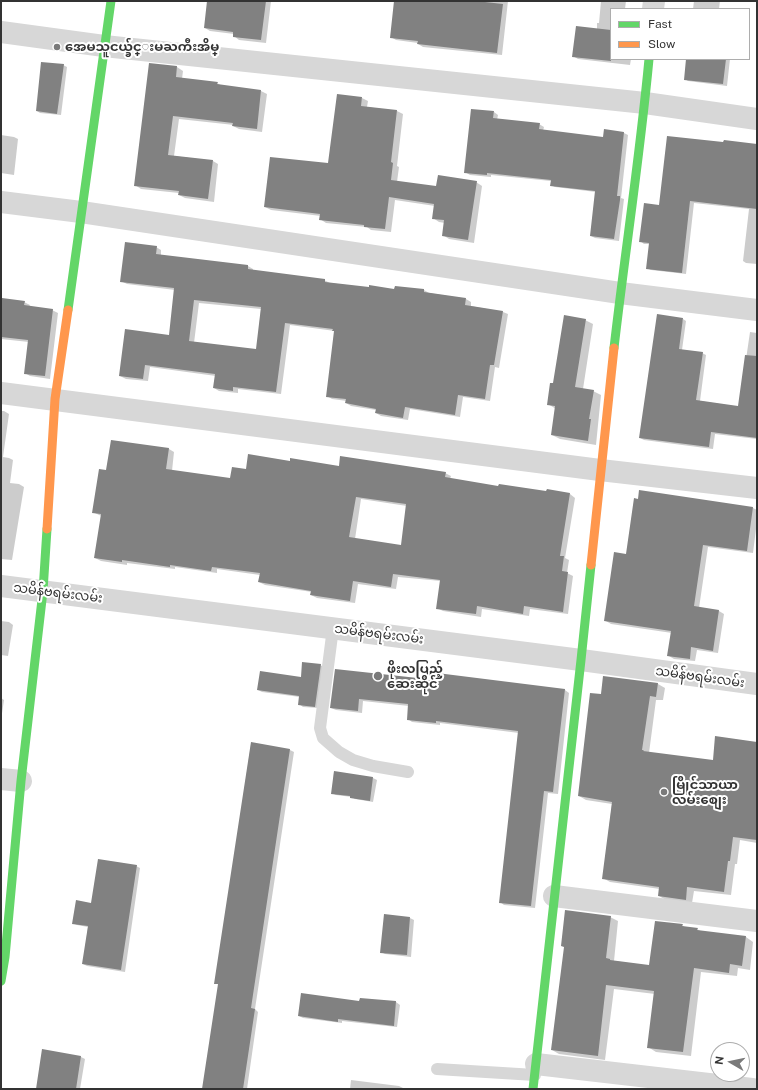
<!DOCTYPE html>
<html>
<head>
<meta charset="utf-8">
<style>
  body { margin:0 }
  #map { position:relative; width:758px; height:1090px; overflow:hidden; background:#fff; font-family:"Public Sans",sans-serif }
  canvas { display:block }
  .frame { position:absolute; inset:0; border:2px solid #333; pointer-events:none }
  .legend { position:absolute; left:610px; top:8px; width:140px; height:52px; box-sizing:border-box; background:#fff; border:1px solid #adadad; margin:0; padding:5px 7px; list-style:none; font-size:12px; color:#333 }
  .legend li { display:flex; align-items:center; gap:8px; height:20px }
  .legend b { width:20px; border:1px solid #adadad }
  .north { position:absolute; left:710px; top:1042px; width:40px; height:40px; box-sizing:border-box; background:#fff; border:1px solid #adadad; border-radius:50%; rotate:279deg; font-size:11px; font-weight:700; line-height:16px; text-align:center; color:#333 }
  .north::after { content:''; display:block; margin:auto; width:14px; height:18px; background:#7a7a7a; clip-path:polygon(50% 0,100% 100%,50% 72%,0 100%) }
</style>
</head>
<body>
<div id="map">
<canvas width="758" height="1090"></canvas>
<div class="frame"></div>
<ul class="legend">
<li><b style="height:5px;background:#63d668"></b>Fast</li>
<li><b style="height:5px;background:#ff974d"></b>Slow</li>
</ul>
<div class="north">N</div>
</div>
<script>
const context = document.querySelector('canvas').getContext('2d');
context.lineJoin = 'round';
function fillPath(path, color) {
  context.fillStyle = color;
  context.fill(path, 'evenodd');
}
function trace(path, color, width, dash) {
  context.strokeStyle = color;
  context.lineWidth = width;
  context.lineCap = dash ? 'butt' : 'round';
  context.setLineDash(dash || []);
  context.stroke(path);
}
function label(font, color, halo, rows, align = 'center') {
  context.font = font + ' "Public Sans","Noto Sans Myanmar",sans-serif';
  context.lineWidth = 4;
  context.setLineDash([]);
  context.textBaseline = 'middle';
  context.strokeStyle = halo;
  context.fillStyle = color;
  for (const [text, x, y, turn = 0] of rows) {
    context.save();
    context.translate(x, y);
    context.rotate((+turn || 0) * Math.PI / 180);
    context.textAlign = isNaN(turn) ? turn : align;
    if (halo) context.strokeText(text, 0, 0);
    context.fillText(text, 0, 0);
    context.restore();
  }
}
fillPath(new Path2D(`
  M208,1H271L266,43L239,40L234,36V34L210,31L205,28Z
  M395,1H508L502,55L423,47L418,44V43L396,40L391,37Z
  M601,1H626L625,9H611V59H631L630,65L578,59L573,56L597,30V23H599Z
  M694,1H720L719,9H693Z
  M687,59H730L727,86L688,81L685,79Z
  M150,64L177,67L183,71L182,79L217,83L222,86L261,91L267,94L262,132L239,129L233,126L234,125L179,119L174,156L213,161L218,164L214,202L185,198L179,195V193L141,189L135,185Z
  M63,65L67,67L61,115L40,113L37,111Z
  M362,98L368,101L367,107L397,111L403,114L397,166L399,167L397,182L437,187L476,182L482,186L474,243L449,239L443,235L445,223L439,222L433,218L435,206L395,200L391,232L371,230L367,227L326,223L320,219L321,216L271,210L265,207L329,165Z
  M494,112L498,115L497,120L539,124L544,127L543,131L604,138L605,130L624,133L628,135L621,198L624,199L619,241L595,238L591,236L596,192L555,187L551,185V181L491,175V177L470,175L465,172Z
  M1,135L14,137L18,139L14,175L1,173Z
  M757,156V264L746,263L743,261L749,209L694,203L686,274L651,270L647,268L650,244H644L640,241L660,206Z
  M156,247L161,250V256L248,266L253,269V271L324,280L330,283L395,291L424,290L429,293L466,299L471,302V306L503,312L508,314L499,368L495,367L490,401L463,397L460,417L410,409L408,420L381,416L376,413V410L351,406L346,403L347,401L332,399L327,396L335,331L290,325L281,394L238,389V393L219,391L214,388L216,376L150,367L148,381L126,379L120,376L170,336L175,290L127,284L121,281ZM199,303L261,309L257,350L194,343Z
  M1,299L24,302L30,305L29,307L52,310L58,313L50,379L30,376L25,373L29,342L1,339Z
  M683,319L686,321L682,350L702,353L706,355L700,401L739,407L750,332L757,333V439L715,434L713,449L644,440L640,438Z
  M585,320L593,324L583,389L593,391L601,395L596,445L560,439L552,435L556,409L548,404Z
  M1,411H4L9,414L3,457L9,458L13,460L10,483L19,484L24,487L12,560L1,559Z
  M112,441L169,449L174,452L172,471L231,479L247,470L291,462L340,467L445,473L451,476L450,479L499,487L547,492L548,490L570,494L575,498L565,558L569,560L567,573L573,576L568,614L530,609L529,616L482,609L481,617L443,611L437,608L441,581L398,577L396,589L358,584L355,603L317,598L311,595L312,592L265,585L259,582L260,575L217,569V573L175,567V569L127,563V565L101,561L95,558L102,516L99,515L93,512L107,471ZM361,499L407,506L402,547L355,539Z
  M640,491L753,508L757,510V521L753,553L708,547L699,608L719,611L724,614L718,653L697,650L695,661L674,659L669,656L672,633L611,624L606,621L627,555Z
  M1,621L9,622L13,625L8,656L1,655Z
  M320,665L324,667L319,708L303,707L299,704L300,697L262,692L258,690L301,679Z
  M336,670L437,681L565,690L569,693L558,794L548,793L535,908L504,905L500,902L519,733L440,723V725L412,722L408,719L409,706L363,701L362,713L336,710L331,708Z
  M604,677L658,684L665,688L663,700H656L649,753L713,761L757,743V843L740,840L737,864H735L731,895L694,891L692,903L666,900L659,896L660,889L610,882L603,878L612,804L586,800L579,796L601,696Z
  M1,698L4,700L1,720Z
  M251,744L290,750L294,752L255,1009L258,1012L247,1089H203L219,985L216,983Z
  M334,772L373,778L377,780L373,802L355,799L352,797L336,795L332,793Z
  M136,866L140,868L125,972L87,966L83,964L88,927L77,925L73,923L92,904Z
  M610,917L618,921L614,961L650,966L656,922L682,925L686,928L697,929L702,932L746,937L753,942L750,970L738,968L737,976L701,972L691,1056L656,1052L648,1047L655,994L614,989L605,1060L559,1054L552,1050Z
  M410,918L414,920L411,957L385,954L381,952Z
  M361,999L396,1002L400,1005L397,1027L342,1021V1023L303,1018L299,1016L360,1002Z
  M43,1051L81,1057L85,1059L80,1089H37Z
  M351,1080L399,1086L403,1088V1089H350Z`), '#0003');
fillPath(new Path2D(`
  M207,1H266L261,40L233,37V32L204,28Z
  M394,1H476L503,4L497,53L417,44L418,41L390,38Z
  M576,26L611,30V61L572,57Z
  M686,59H726L723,84L684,80Z
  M41,62L64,64L57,114L36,111Z
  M149,63L177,66L176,77L218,82L217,84L261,90L257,129L232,126L233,123L173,116L168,155L213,160L208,199L178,195L179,191L134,186Z
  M337,94L362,97L361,106L397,110L391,162L393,163L391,180L436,186L438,175L477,181L468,240L442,236L444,220L432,219L434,204L389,197L385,229L364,227V225L319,220L320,214L264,207L270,157L328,163Z
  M471,109L494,111L493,118L540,123L539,129L603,137L604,129L624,132L617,196H620V200L614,239L590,236L595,191L550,186L551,180L487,173V175L464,173Z
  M667,136L723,142L724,140L757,144V209L690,201L682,273L646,269L649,243L639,242L644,203L659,205Z
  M125,242L157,246L156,254L248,265V269L325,279V282L369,287V285L394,289L395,286L424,289V292L466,298L465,305L503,311L494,365H490L485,399L458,395L455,415L405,407L403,418L375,413L376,409L345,403L346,399L326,397L334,331H332L333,329L285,323L276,392L233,387V391L213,388L215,374L145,365L143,379L119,376L125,329L169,335L174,288L120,282ZM194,300L261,307L256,349L189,341Z
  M2,298L25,301L24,305L53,309L45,376L24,374L28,340L1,337V309Z
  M657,314L683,318L679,349L703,352L696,400L738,406L745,355L757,356V438L711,432L709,447L639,438Z
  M564,315L586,319L575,387L594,390L589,419H591L588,441L551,435L555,406L547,405L550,383H553Z
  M111,440L169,448L166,469L230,478L232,467L246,469L248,454L290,461V458L339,466L340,456L446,472L445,477L498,486L499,484L546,491L547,489L570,493L560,556H564L562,571L568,572L563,612L524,606L523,614L477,606L476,614L436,609L440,580L393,574L391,587L353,581L350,601L310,595L311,591L258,582L260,573L212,567L211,571L170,565V567L122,560V562L94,558L101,514L92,513L99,469L106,470ZM356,497L406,504L401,545L349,537Z
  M639,490L753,507L747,551L703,545L694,606L719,610L713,651L691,647L690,659L667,656L671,631L604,621L614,552L626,554L634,498L638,499Z
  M302,662L321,664L315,707L298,705L299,696L257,690L260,671L301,677Z
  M335,669L436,680L437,673L565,689L553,792L544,791L531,906L499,903L518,731L436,721V723L407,720L408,704L359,699L358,711L330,708Z
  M603,676L658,683L656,697L650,696L642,750H644L643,751L713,760L715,736L757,742V840L733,837L730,861H728L724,892L687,887L686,900L658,896L659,887L602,879L612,802L578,796L590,693L601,694Z
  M251,742L290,749L251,1008L255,1009L243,1089H202L218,984H214Z
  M334,771L373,777L370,801L350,798V796L331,794Z
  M98,859L137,865L121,970L82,964L88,926L72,924L76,900L91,903Z
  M565,910L611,916L606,958L610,959V960L649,965L655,921L683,924L682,926L698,928L697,930L746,936L742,966L730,964L729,973L694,968L683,1052L647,1048L654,991L606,985L598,1056L551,1050L564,947L561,946Z
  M384,914L410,917L407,955L380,953Z
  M301,993L359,1001L360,998L396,1001L394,1026L338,1019V1022L298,1016Z
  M42,1049L81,1056L76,1089H36Z`), '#818181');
trace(new Path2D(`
  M333,628L320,728L323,738L339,752L353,760L373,766L408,772
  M437,1069L535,1075`), '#d7d7d7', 12);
trace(new Path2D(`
  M653,9L654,1
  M1,32L104,46L645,103L757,119
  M1,202L81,212L620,293L757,310
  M1,393L600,470L757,488
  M1,586L581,660L757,684
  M1,779L21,781
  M554,896L757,921
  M536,1064L752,1089`), '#d7d7d7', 22);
trace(new Path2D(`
  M68,310L111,1
  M614,348C625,252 640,156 649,59
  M1,981L5,957L21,781L43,591L47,529
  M533,1089L581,660L591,565`), '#63d668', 9);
trace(new Path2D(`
  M47,529L55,399L68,310
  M591,565L614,348`), '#ff974d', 9);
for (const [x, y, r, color] of [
  [57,47,4,"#7a7a7a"],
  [378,676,5,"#7a7a7a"],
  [664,792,4,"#7a7a7a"]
]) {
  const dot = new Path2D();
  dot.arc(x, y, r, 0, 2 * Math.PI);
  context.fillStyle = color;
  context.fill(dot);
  trace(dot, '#fff', 1.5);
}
label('bold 13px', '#333', '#fff', [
  ["အေမသူငယ္ခ်င္းမႀကီးအိမ္",65,47],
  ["ဖိုးလပြည့်",387,669],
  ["ဆေးဆိုင်",387,684],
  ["မြိုင်သာယာ",672,785],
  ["လမ်းစျေး",672,800]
], 'left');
label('13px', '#333', '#fff', [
  ["သမိန်ဗရမ်းလမ်း",58,593,7],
  ["သမိန်ဗရမ်းလမ်း",379,634,7],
  ["သမိန်ဗရမ်းလမ်း",700,677,8]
]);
</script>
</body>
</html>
